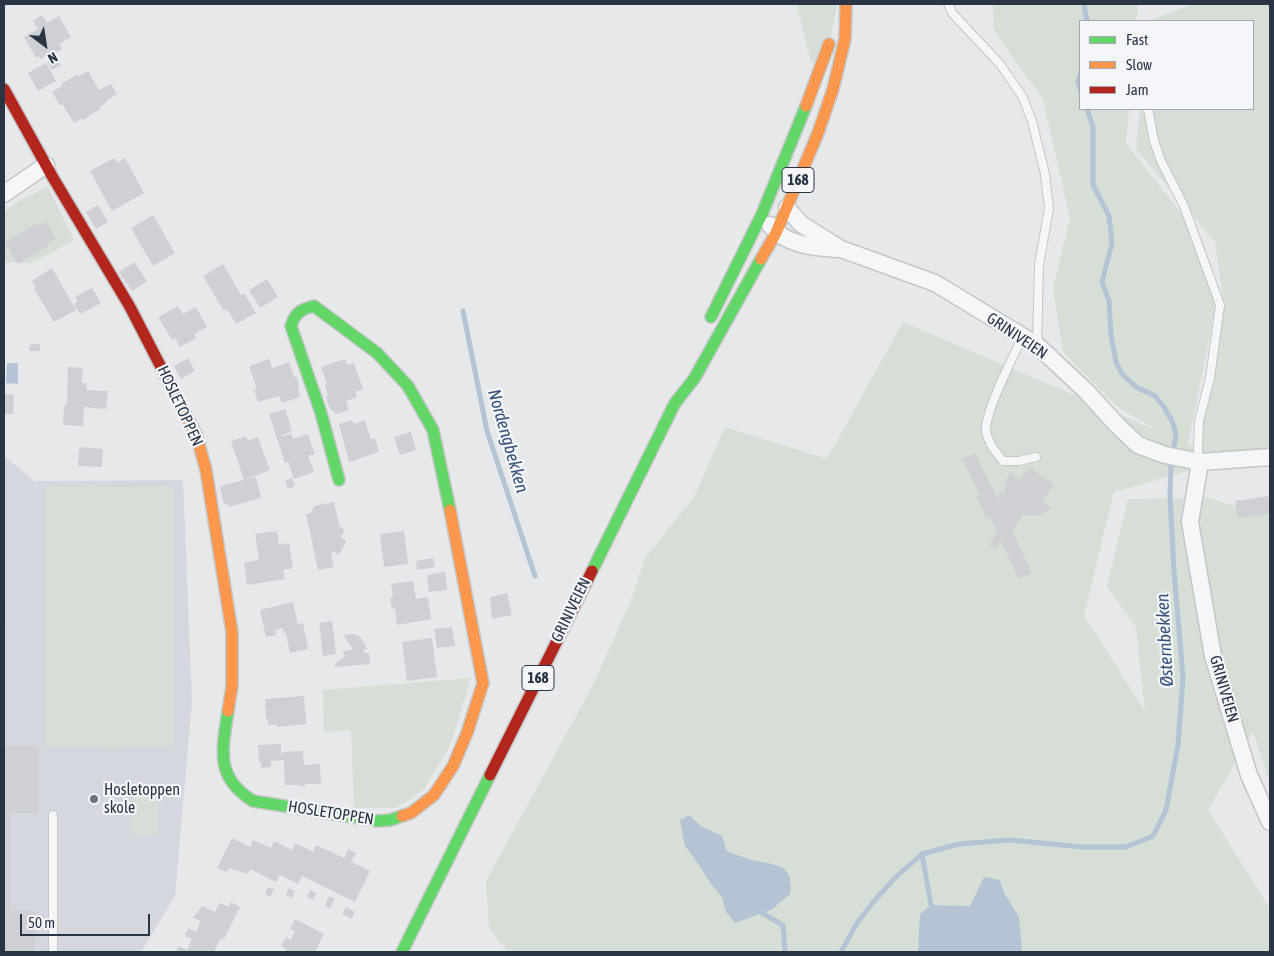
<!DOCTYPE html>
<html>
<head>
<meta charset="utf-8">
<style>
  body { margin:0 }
  #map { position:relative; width:1274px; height:956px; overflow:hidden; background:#e6e8ea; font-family:"Asap Condensed",sans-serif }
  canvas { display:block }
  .frame { position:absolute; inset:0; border:5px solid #2b3445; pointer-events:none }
  .legend { position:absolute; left:1079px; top:20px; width:175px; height:90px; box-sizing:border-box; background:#f4f6f9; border:1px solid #a4a8b1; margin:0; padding:6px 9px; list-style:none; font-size:15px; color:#2b3445 }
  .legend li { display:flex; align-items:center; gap:10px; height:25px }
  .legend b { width:25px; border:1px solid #a4a8b1 }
  .north { position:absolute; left:20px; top:20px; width:50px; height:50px; -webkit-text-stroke:4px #f4f6f9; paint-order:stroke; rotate:149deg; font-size:14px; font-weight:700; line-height:20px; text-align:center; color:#2b3445 }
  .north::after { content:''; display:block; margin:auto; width:18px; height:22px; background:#2b3445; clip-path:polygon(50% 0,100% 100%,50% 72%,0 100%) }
  .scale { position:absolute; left:20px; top:914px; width:130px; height:22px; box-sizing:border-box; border:2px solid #2b3445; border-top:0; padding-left:6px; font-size:15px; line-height:18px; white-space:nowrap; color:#2b3445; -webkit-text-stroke:4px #f4f6f9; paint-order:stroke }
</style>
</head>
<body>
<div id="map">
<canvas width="1274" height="956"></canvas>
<div class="frame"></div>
<ul class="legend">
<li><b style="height:6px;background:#63d668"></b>Fast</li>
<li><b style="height:6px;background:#ff974d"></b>Slow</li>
<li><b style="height:6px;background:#b3261e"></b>Jam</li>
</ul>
<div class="north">N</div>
<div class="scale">50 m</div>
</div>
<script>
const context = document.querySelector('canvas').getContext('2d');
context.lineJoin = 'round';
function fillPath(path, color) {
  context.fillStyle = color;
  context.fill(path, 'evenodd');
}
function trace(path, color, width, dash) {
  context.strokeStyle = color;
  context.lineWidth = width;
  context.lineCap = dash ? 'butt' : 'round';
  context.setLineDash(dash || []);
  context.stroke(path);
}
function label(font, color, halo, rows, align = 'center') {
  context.font = font + ' "Asap Condensed",sans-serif';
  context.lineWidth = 4.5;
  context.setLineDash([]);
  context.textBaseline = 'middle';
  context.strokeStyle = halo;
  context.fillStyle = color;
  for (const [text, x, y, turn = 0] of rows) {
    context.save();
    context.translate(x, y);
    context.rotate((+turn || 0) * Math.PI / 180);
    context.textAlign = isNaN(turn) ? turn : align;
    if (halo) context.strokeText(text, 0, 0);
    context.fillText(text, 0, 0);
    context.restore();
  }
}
fillPath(new Path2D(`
  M4,456L35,481L183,480L192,701L175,896L141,952H4Z`), '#d4d7dd');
fillPath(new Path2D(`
  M797,4H837L827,56L811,63Z
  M993,4H1138L1136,21H1080V109H1129L1126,143L1203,241L1216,305L1188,444L1195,447L1224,305L1215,242L1136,149L1140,109H1253V21L1151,20L1194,4H1270V456L1251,453L1114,492L1084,616L1145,711L1136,627L1107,587L1128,499L1208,498L1270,516V782L1253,731L1208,810L1270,909V952H508L489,928L486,881L592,687L630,603L645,558L694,497L725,427L827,459L903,322L1161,432L1119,408L1063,352L1053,287L1070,218L1043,99L994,31Z
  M48,187L74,240L33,263L4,262V212L14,204Z
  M46,487H173V746L46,747Z
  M471,678L450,746L423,790L396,808H354L351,730L324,732L323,690Z
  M133,785L158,786L157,835H132Z`), '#d6ded6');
fillPath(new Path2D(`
  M7,363H18V384L6,383Z
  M689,815L701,826L722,836L727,851C734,854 742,857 749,859C773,866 795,861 790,894L771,910L735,923L726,912L722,897L708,880L699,865L685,846L680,820Z
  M984,877L1000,880L1004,893L1019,917L1022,952H918L920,914L931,905L970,906Z`), '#b4c4d5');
trace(new Path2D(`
  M1084,4L1087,21
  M1080,75L1078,82L1080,89
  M463,311L487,431L535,576
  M922,854L931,905
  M762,913L783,925L785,952
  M841,952L857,923L875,900L895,878L922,854L959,844L1010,840L1082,847H1126L1153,836L1166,810L1178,745L1183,678L1174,571L1170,496L1171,464L1176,435L1173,423L1164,407L1155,396L1136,387L1122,374L1116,362L1111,335L1109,301L1102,282L1112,243L1109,216L1093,185V127L1087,109`), '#b4c4d5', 5);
fillPath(new Path2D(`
  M42,15L47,23L59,16L71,37L59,44L62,49L50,56L49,54L41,59L39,56L36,58L24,37L38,29L33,21Z
  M55,56L61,65L52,70L47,61Z
  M46,63L56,81L38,91L28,73Z
  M88,71L99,90L111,84L117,94L106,101L107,102L99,107L100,109L83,120L82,118L74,123L62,104L60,105L52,92L62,86L61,84L78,74L79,76Z
  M114,158L117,163L125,158L144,193L112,211L90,171Z
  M98,205L108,222L96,229L86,212Z
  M153,215L175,253L153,266L131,228Z
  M46,221L56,239L48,243L50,245L18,264L5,242L37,223L38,226Z
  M134,262L147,281L132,291L119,272Z
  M223,264L241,295L244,293L256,313L236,324L227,309L224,311L203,276Z
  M52,268L76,310L54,322L34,289L36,288L32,281Z
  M267,279L278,297L260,308L249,290Z
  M92,288L101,303L80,314L74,304L78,302L75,297Z
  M178,306L183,314L196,307L207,327L194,334L196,338L180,347L175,338L172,340L158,317Z
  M30,344H40V351H29Z
  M188,358L195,371L181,379L174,366Z
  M269,359L272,368L289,362L294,376L297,377L299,385L298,388L300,397L282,403L279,396L258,402L254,390L257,389L249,366Z
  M345,359L347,365L354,363L363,389L355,392L357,397L346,401L349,410L336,414L335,412L330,409L326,397L328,396L325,385L327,384L321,367Z
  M68,367L83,368L82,383H87L86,390L108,391L106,409L84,407L83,426L63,425L64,405H67Z
  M4,394L14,395L13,414H4Z
  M285,409L292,431L282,435V436L291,434L293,439L308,434L315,454L308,456L314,472L294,479L288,462L285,463L269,414Z
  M352,420L354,424L365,420L371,439L375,438L379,452L349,462L339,424Z
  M411,432L416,450L400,455L394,437Z
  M246,436L248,441L258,437L270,470L244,480L231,441Z
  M79,447L103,449L102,467L78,466Z
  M975,453L997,498L1000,497L998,494L1003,492L1004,495L1005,494V484L1010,473L1020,480L1029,467L1054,485L1042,501L1052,508L1040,515H1023L1012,531L1032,573L1019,579L1001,541L996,549L989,545L997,532L990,517L987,518L976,497L980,495L962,459Z
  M256,477L261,498L228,507V503L224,504L220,486Z
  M292,478L295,486L288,489L285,481Z
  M1270,496V514L1238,518L1235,501Z
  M334,502L339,526L345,530L341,537L346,541L339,555L334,552L331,553L334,567L318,570L306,514L311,513L314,506Z
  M277,531L279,545L289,543L293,568L283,570L285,579L247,585L244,563L259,560L255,534Z
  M404,531L408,564L384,567L380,534Z
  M433,558L435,567L417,570L416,561Z
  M445,572L447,590L429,592L427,575Z
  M413,581L416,599L428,597L431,619L397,625L395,608L392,609L390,598L393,597L391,584Z
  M507,593L512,615L492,619L490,597Z
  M4,602H6V621H4Z
  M293,602L298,624L303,623L308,649L290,653L286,633L284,634L283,628L275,630L276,635L266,637L260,610Z
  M332,621L336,654L323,656L319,623Z
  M452,627L455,646L437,648L434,629Z
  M353,634L359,636L365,644L367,649H364V653H369L370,664L335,667V663L345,656L342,652L353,649L343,635Z
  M432,638L437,677L407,681L402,642Z
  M304,696L305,713H306V724L277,727V725H268L267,718H266L265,699Z
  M281,744V753H284L283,752L303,751L304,765L320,764L321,784H305V786L300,787V785H285L284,760L271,761V767L261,768V762H259L258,745Z
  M4,746H39V813H10V911H35V952H4Z
  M232,838L250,847L253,840L271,848L274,841L292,850L295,843L313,852L316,845L344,858L348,849L356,853L351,862L370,871L355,902L302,876L298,884L280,875L276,882L250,869L248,874L229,868L226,872L217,868Z
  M268,887L274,889L270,897L265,894Z
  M289,888L295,891L292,898L286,895Z
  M310,890L316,893L313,900L307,897Z
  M329,896L335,899L330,908L325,906Z
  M231,902L240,907L224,939L221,938L214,952H176L179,946L187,950L192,939L185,936L188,928L196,932L201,921L193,918L202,906L215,912L220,903L229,907Z
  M346,907L355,912L352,919L342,914Z
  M295,919L324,934L315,952H284L286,949L281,946L286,937L291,940L295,931L290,929Z`), '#ced0d3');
const lane = new Path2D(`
  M948,4L953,14L1000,64L1022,96L1032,121L1045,174L1049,208L1039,265L1037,345
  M1148,109L1154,141L1161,161L1184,206L1220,305L1210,378L1199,421L1198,451L1200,462
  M1023,336C1014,355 984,413 986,431C988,444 996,452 1003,461H1019L1036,457
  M53,815V952`);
const street = new Path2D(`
  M4,194L46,165
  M787,208L801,224L841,249L935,283L1037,345L1087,392L1117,425L1138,445L1165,455L1200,462L1270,457
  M770,225C785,245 813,247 836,249
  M1200,462L1190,522L1213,656L1249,775L1270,822`);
const fast = new Path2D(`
  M711,317L762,214L806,106
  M339,480L321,413L291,326C295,313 301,309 314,306L377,353L408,386L433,430L450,510
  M592,571L675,403L694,379L761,259
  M228,711C222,751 215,777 253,801L378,821L390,820L402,816
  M402,952L490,775`);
const slow = new Path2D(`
  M806,106L829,44
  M761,259L776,233L818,133L833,89L845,39L846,4
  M178,400L196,434L206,470L232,632V686L228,711
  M402,816L411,813L434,795L453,766L467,733L483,683L450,510`);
const jam = new Path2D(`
  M4,89L52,176L130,307L178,400
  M490,775L592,571`);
trace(lane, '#c4c6c8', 10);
trace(street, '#c4c6c8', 19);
trace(fast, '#c4c6c8', 14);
trace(slow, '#c4c6c8', 14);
trace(jam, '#c4c6c8', 14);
trace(lane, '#f5f6f7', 8);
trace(street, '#f5f6f7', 16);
trace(fast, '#63d668', 11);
trace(slow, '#ff974d', 11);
trace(jam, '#b3261e', 11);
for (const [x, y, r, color] of [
  [94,799,5,"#6c737f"]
]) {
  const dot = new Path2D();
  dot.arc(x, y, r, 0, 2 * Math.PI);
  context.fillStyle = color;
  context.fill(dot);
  trace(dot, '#f4f6f9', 2);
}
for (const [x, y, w] of [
  [798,180,32],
  [538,678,32]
]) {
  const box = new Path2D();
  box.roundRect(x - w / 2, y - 12.5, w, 25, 4);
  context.fillStyle = '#f4f6f9';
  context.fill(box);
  trace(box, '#2b3445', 1);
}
label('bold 15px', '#2b3445', null, [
  ["168",798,180],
  ["168",538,678]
]);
label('16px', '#2b3445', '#f4f6f9', [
  ["GRINIVEIEN",1017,336,34],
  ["HOSLETOPPEN",180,406,65],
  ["GRINIVEIEN",571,610,-64],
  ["GRINIVEIEN",1224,689,74],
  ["HOSLETOPPEN",331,813,9]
]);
label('16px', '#2b3445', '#f4f6f9', [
  ["Hosletoppen",104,790],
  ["skole",104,808]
], 'left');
label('italic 18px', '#34527a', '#f4f6f9', [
  ["Nordengbekken",508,441,74],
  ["Østernbekken",1165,640,-93]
]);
</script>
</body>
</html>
